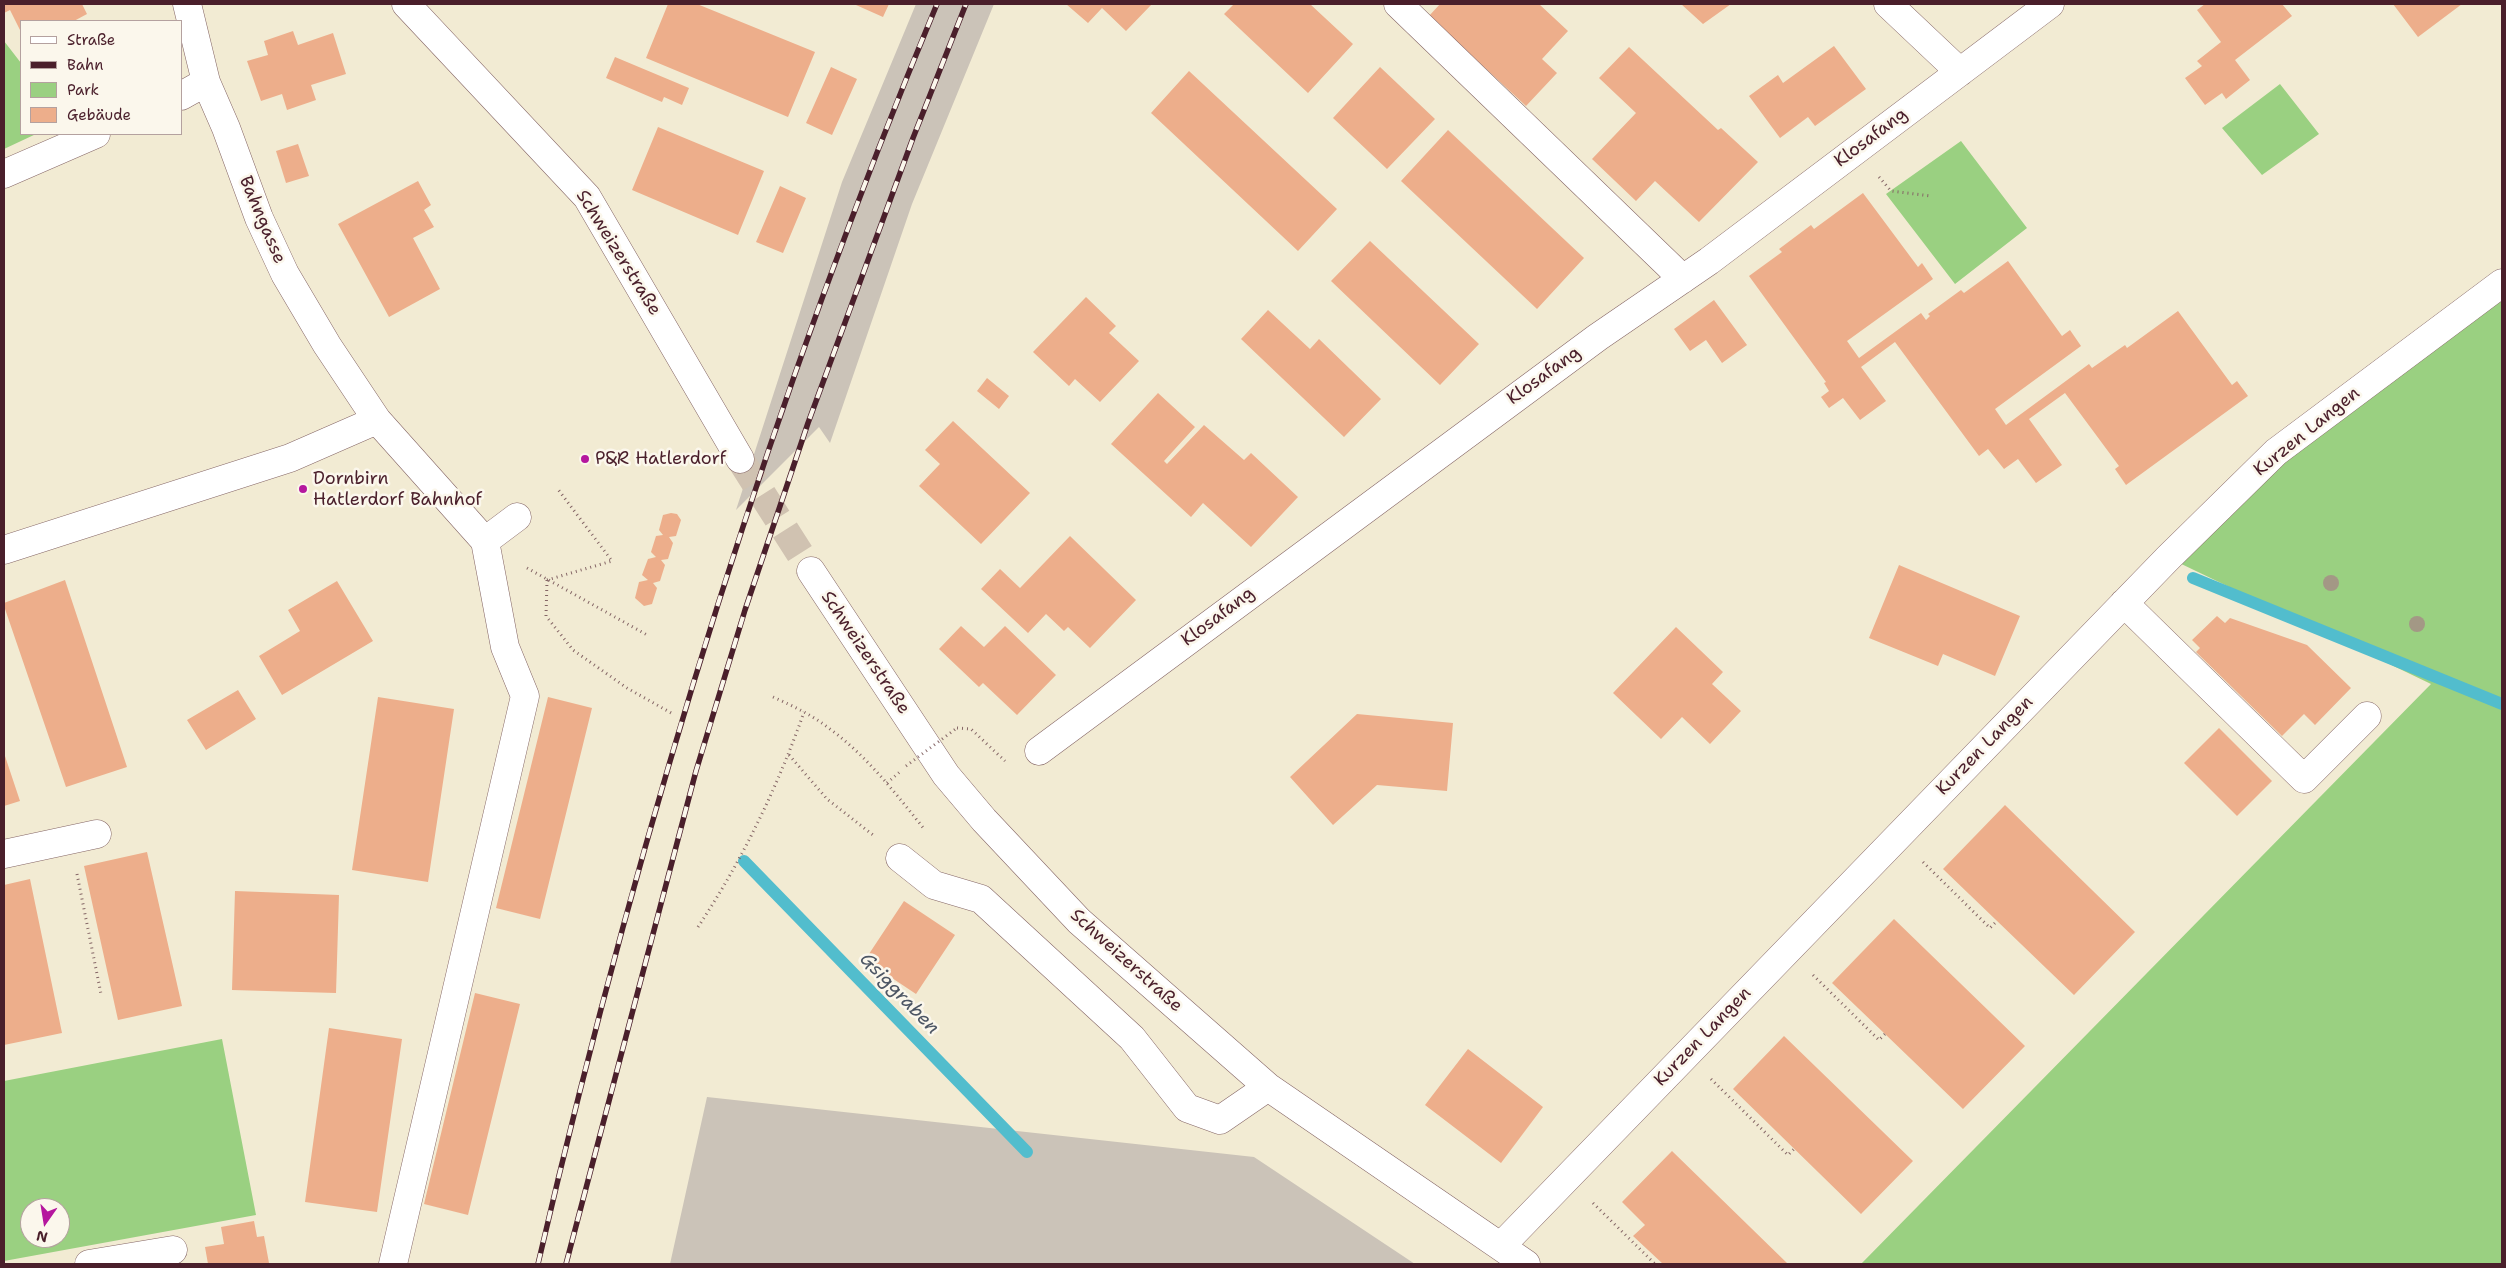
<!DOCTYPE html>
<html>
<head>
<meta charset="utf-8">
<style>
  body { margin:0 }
  #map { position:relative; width:2506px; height:1268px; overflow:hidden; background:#f2ebd3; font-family:"Shantell Sans",sans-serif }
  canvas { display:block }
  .frame { position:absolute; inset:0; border:5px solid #4a1f2b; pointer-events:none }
  .legend { position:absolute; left:20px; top:20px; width:162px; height:115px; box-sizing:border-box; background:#fbf7ec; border:1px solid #b4a19f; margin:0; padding:6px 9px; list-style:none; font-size:15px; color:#4a1f2b }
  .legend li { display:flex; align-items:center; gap:10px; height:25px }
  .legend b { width:25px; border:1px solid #b4a19f }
  .north { position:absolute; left:20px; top:1198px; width:50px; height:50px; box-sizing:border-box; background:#fbf7ec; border:1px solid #b4a19f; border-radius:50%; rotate:193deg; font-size:14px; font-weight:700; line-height:20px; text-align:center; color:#4a1f2b }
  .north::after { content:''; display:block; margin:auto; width:18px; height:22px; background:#b5179e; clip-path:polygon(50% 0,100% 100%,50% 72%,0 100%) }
</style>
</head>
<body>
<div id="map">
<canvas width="2506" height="1268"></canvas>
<div class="frame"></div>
<ul class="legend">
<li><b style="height:6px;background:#fff"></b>Straße</li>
<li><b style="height:6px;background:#4a1f2b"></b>Bahn</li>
<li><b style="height:14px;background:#9ad081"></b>Park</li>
<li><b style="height:14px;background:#edae8b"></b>Gebäude</li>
</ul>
<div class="north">N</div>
</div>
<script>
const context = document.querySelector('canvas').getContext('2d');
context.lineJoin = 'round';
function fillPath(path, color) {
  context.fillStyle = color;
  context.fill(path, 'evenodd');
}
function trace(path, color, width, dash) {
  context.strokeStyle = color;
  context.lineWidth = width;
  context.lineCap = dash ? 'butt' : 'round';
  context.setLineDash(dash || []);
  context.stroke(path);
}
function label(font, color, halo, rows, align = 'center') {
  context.font = font + ' "Shantell Sans",sans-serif';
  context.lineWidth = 5;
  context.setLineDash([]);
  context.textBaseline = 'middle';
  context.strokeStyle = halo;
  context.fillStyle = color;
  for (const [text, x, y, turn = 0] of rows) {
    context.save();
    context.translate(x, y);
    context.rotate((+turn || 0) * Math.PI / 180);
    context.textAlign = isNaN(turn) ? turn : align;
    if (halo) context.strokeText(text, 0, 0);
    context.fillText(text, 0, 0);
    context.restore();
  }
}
fillPath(new Path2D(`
  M916,4H994L912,204L830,443L819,427L736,510L842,182Z
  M707,1097L1254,1157L1415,1264H670Z`), '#cbc3b8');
fillPath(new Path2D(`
  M4,41L21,63V134H36L4,149Z
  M2280,84L2319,134L2262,175L2222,128Z
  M1961,141L2027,228L1955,284L1886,194Z
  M2502,295V1264H1861L2431,684L2171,559L2278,457Z
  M222,1039L256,1215L4,1261V1081ZM30,1208H60V1238H30Z`), '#9ad081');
trace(new Path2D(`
  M2193,578L2502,704
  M744,861L1027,1152`), '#52bdcd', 12);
fillPath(new Path2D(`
  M4,4H82L87,14L74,21H21V32L10,10L4,13Z
  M668,4H697L815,52L788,117L646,58Z
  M857,4H889L883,17L856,5Z
  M1066,4H1152L1126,31L1102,8L1088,23Z
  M1234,4H1310L1353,44L1308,93L1224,14Z
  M1440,4H1539L1568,31L1542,59L1557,73L1526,106L1429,16Z
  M1681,4H1731L1703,24Z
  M2205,4H2282L2292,16L2235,60L2250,80L2226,99L2222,93L2205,105L2185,78L2202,66L2197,61L2221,42L2197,10Z
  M2393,4H2462L2418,37Z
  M293,31L298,45L333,33L346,74L311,85L316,100L287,110L282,94L261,101L247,61L268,55L264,41Z
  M1834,46L1866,89L1815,126L1808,117L1780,138L1749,96L1778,75L1783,83Z
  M1629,47L1718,130L1721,128L1758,162L1699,222L1655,181L1636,201L1592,159L1636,113L1599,78Z
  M615,57L689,88L682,105L664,97L662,102L606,78Z
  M831,67L857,79L832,135L806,123Z
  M1380,67L1435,119L1387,169L1333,118Z
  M1189,71L1337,209L1298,251L1151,113Z
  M658,127L764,171L738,235L632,190Z
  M1448,130L1584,258L1537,309L1401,181Z
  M298,144L309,176L286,183L276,151Z
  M418,181L431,205L424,210L434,227L413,238L440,289L389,317L338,224Z
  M780,186L806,198L783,253L756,242Z
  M1863,193L1918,267L1922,263L1933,279L1847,341L1859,358L1921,313L1926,320L1930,316L1928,314L1961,290L1964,293L2008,261L2062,336L2070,330L2081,346L1995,409L2006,425L2089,364L2092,368L2125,345L2127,348L2178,311L2232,385L2237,381L2248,396L2126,485L2115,469L2119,466L2065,393L2029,419L2062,465L2036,483L2018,459L2004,469L1988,449L1979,456L1895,342L1861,367L1886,401L1860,420L1843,398L1829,408L1821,397L1829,391L1824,383L1826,382L1749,276L1782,252L1779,249L1811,225L1814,229Z
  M1370,241L1479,344L1440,385L1331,281Z
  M1086,297L1116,326L1109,333L1139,361L1100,402L1075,379L1069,386L1033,352Z
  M1714,300L1747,345L1722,363L1706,340L1690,351L1674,329Z
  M1268,310L1310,349L1319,339L1381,399L1344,437L1241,339Z
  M987,378L1009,396L999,409L977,391Z
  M1158,393L1195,427L1164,461L1167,464L1204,425L1244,460L1251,453L1298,497L1251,547L1203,503L1191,517L1111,444Z
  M953,421L1030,493L981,544L919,486L940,464L925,450Z
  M671,513L677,514L681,520L676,536L669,537L673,543L668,559L661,560L665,565L660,581L653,583L657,588L652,604L644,606L635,598L639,582L648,580L642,575L648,559L656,557L651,552L656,536L663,535L659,530L663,515Z
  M1070,536L1136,600L1090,648L1068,627L1064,631L1046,614L1028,633L981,589L1000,569L1020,588Z
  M1899,565L2020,616L1995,676L1943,654L1938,666L1869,638Z
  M65,580L127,767L66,787L4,606V603Z
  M337,581L373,641L282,695L259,656L300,631L288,610Z
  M2217,616L2225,623L2230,618L2307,645L2351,688L2315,725L2304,714L2282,736L2196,652L2200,648L2192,640Z
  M961,626L984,647L1005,626L1056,675L1017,715L983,683L979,687L939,649Z
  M1676,627L1723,672L1712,684L1741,711L1710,744L1682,717L1661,739L1613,693Z
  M238,690L256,719L206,750L187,720Z
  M378,697L454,709L428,882L352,870Z
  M548,697L592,708L540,919L496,908Z
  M1357,714L1453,723L1447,791L1377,785L1333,825L1290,777Z
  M2219,728L2272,781L2237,816L2184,763Z
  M4,753L20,801L4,806Z
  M2005,805L2135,932L2074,995L1943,869Z
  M147,852L182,1006L118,1020L84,866Z
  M30,879L62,1033L4,1045V885Z
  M235,891L339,895L336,993L232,990Z
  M904,901L955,935L916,994L865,960Z
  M1894,919L2025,1046L1963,1109L1832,983Z
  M475,993L520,1004L468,1215L424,1204Z
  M329,1028L402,1039L377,1212L305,1202Z
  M1784,1036L1913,1161L1861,1214L1733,1089Z
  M1468,1049L1543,1107L1501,1163L1425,1105Z
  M1672,1151L1788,1264H1663L1633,1236L1645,1225L1622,1202Z
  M254,1221L257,1237L264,1236L269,1263L208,1264L205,1247L224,1244L221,1227Z`), '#edae8b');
trace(new Path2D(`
  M740,459L811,571`), '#d0c2b1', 28, [28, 14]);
const minor = new Path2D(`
  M187,4L206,82L226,128L259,218L285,274L327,345L377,420L485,541
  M406,4L587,197L740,459
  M1398,4L1683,279
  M1888,4L1960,72
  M181,96L206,82
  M4,174L96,134
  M485,541L517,517
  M4,550L290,458L377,420
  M811,571L946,775L984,820L1079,921L1268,1087L1526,1264
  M2124,603L2304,779L2367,716
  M1039,751L1598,337L1709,261L2050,4
  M4,854L97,834
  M900,858L934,885L981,899L1132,1038L1187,1108L1220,1120L1268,1087
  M1501,1246L2168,558L2276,452L2502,283
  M89,1264L173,1250
  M393,1264L525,696L505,647L485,541`);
trace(minor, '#856666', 29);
trace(new Path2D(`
  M1879,177L1891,191L1931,196
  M527,568L649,636
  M547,580L546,616L573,650L627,688L673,714
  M547,580L612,561L557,488
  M773,697C793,706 812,715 830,729C867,756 896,794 925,830
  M957,728L971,729L1005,761
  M789,755L827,799L873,835
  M887,783L902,770
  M1923,862L1990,928L1997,921
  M77,874L101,994
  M698,927C742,861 778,786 804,712
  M1813,975L1879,1040L1885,1034
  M1711,1079L1788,1155L1794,1149
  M1593,1203L1655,1264`), '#856666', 3, [1, 4]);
trace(minor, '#fff', 28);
const rail = new Path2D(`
  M538,1264C638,834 767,411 937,4
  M566,1264L696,771L745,610L808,423L913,138L966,4`);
trace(rail, '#4a1f2b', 5.5);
trace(rail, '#fbf7ec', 4, [11]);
trace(new Path2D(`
  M906,766L957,728`), '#856666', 3, [1, 4]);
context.fillStyle = '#a39885';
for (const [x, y] of [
  [2331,583],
  [2417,624]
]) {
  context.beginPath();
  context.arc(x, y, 8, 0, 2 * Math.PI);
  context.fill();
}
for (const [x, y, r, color] of [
  [585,459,5,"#b5179e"],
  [303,489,5,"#b5179e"]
]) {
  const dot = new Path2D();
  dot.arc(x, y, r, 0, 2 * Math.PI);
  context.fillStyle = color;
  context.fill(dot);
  trace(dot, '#fbf7ec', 2);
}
label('18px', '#4a1f2b', '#fbf7ec', [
  ["Klosafang",1871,138,-37],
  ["Bahngasse",262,220,67],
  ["Schweizerstraße",618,253,58],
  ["Klosafang",1544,376,-36],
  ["Kurzen Langen",2307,432,-39],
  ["Klosafang",1218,617,-37],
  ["Schweizerstraße",865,653,56],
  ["Kurzen Langen",1985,746,-46],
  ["Schweizerstraße",1126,961,42],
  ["Kurzen Langen",1703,1037,-46]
]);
label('18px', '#4a1f2b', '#fbf7ec', [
  ["P&R Hatlerdorf",595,459],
  ["Dornbirn",313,479],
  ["Hatlerdorf Bahnhof",313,500]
], 'left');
label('italic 19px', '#4d5664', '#fbf7ec', [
  ["Gsiggraben",899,994,46]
]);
</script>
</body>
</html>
